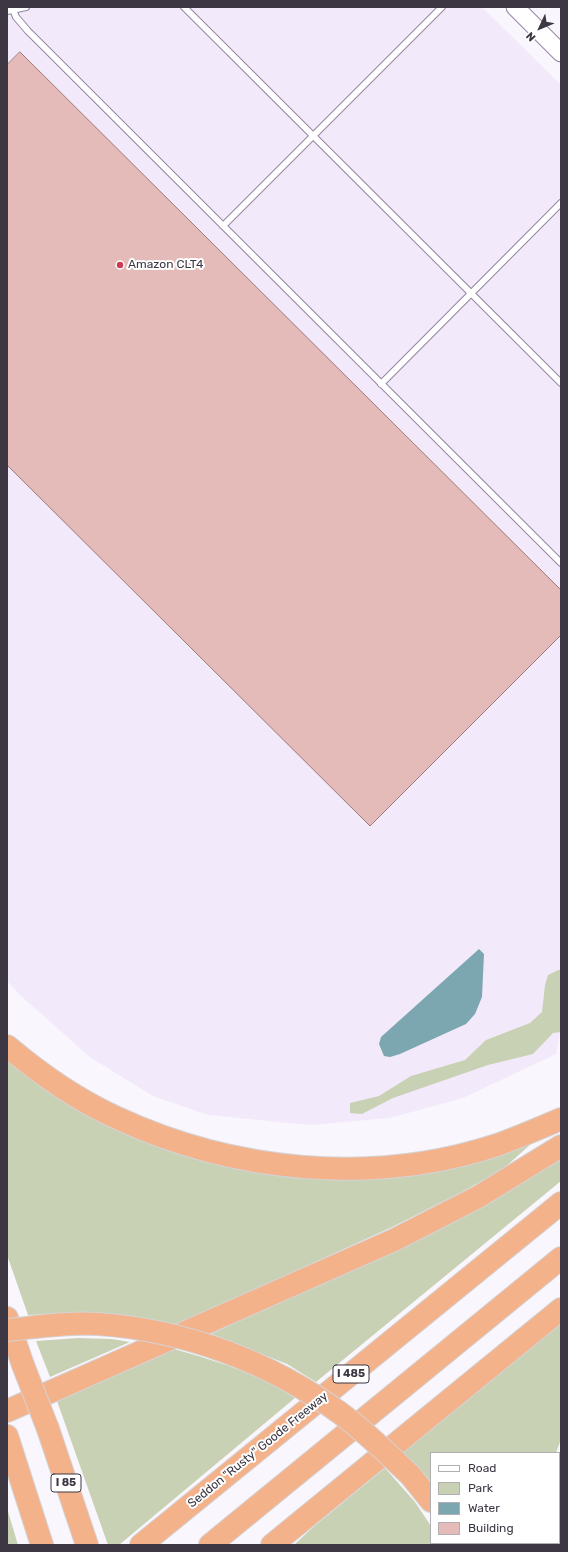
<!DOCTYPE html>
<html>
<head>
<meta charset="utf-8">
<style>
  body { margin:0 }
  #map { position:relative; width:568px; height:1552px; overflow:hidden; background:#faf6fd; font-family:Rubik,sans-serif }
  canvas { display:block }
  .frame { position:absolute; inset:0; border:8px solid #3d3643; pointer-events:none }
  .legend { position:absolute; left:430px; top:1452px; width:130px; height:92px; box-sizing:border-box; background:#fff; border:1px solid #b1afb4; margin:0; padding:5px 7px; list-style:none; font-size:12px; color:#3d3643 }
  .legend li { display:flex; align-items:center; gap:8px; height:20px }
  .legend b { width:20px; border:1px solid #b1afb4 }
  .north { position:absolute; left:520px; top:8px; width:40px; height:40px; -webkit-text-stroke:3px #fff; paint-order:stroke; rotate:226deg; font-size:11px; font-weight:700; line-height:16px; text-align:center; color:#3d3643 }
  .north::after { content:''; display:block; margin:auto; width:14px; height:18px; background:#3d3643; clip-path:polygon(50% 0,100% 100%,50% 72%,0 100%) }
</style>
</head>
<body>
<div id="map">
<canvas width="568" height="1552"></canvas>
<div class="frame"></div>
<ul class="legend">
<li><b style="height:5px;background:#fff"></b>Road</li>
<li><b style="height:11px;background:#c9d1b5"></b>Park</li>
<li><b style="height:11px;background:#7ca7b0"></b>Water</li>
<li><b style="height:11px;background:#e5bbb9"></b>Building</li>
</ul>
<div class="north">N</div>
</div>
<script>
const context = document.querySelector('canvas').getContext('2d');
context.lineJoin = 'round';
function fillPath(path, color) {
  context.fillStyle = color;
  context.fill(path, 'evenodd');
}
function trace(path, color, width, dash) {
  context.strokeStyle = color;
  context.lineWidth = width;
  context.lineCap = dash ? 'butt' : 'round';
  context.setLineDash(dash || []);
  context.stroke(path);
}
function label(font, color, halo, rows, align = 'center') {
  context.font = font + ' Rubik,sans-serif';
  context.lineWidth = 4;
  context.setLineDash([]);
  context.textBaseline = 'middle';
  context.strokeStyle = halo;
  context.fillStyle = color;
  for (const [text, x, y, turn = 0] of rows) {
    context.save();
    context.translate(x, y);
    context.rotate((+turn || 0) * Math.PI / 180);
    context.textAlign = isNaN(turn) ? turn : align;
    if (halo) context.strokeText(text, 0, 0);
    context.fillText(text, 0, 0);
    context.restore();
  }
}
fillPath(new Path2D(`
  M7,7H482L561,85V1028L556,1054L463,1098L390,1118L310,1125L208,1115L153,1096L91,1058L20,995L7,981Z`), '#f2eafa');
fillPath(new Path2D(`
  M558,970H561V1032L553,1033L533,1054L488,1065L393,1098L362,1114L350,1113V1103L379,1096L411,1076L465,1060L486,1040L530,1023L542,1012L545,985L548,975Z
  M7,1058L18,1068L278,1173L526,1139L531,1144L503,1169L460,1193L390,1228L172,1327L76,1313L28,1315L7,1255Z
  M561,1155V1181L316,1382L287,1364L211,1334L428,1233Z
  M561,1323V1439L556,1453H431V1486L402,1452Z
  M78,1338L112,1339L130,1342L50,1377L36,1341Z
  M174,1349C216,1361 258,1373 295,1398L119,1545H108L57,1401Z
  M385,1468L415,1502L431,1526V1543H442L444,1545H294L312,1528Z
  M7,1508L18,1545H7Z
  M471,1543H536V1545H473Z`), '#c9d1b5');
fillPath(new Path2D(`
  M479,949L484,954L482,997L475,1014L466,1024L400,1054L390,1057L384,1056L379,1044L381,1037Z`), '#7ca7b0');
const building = new Path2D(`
  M20,52L561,590V635L370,826L7,465V65Z`);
fillPath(building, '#e5bbb9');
trace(building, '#9e7977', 1);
const lane = new Path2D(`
  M12,7L16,17L28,31L561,563
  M184,7L561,383
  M7,11L26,7
  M223,226L442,7
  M381,384L561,203`);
const secondary = new Path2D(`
  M515,7L561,53`);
const highway = new Path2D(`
  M7,1046C40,1074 76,1099 115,1117C233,1172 372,1186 497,1145C519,1137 540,1128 561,1119
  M7,1318L23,1365
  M7,1411L394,1240L478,1197L561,1146
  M48,1429L87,1545
  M7,1436L42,1545
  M559,1472L561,1464
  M411,1476L431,1501
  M459,1543L461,1545
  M141,1545L561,1203
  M210,1545L561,1258
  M272,1545L561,1309
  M544,1545V1543`);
trace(lane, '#9485a2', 8);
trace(secondary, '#9485a2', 19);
trace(highway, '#d4d3d6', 24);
trace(lane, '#fff', 6);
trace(secondary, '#fff', 17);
trace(highway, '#f4b28a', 22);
const highwayBridge = new Path2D(`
  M7,1330C37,1327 68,1322 98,1324C185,1330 270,1362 340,1413C366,1432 388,1454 411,1476
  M23,1365L48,1429`);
trace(highwayBridge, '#d4d3d6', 24, []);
trace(highwayBridge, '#f4b28a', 22);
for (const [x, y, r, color] of [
  [120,265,4,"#cc3c53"]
]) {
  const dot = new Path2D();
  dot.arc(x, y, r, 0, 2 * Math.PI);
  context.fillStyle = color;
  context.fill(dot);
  trace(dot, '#fff', 1.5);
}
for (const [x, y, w] of [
  [351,1374,36],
  [66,1483,30]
]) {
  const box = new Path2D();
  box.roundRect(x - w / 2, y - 9, w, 18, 3);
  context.fillStyle = '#fff';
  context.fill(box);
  trace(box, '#3d3643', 1);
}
label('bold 11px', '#3d3643', null, [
  ["I 485",351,1374],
  ["I 85",66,1483]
]);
label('12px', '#3d3643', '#fff', [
  ["Amazon CLT4",128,265]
], 'left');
label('12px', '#3d3643', '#fff', [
  ["Seddon \"Rusty\" Goode Freeway",258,1450,-39]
]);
</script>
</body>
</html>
